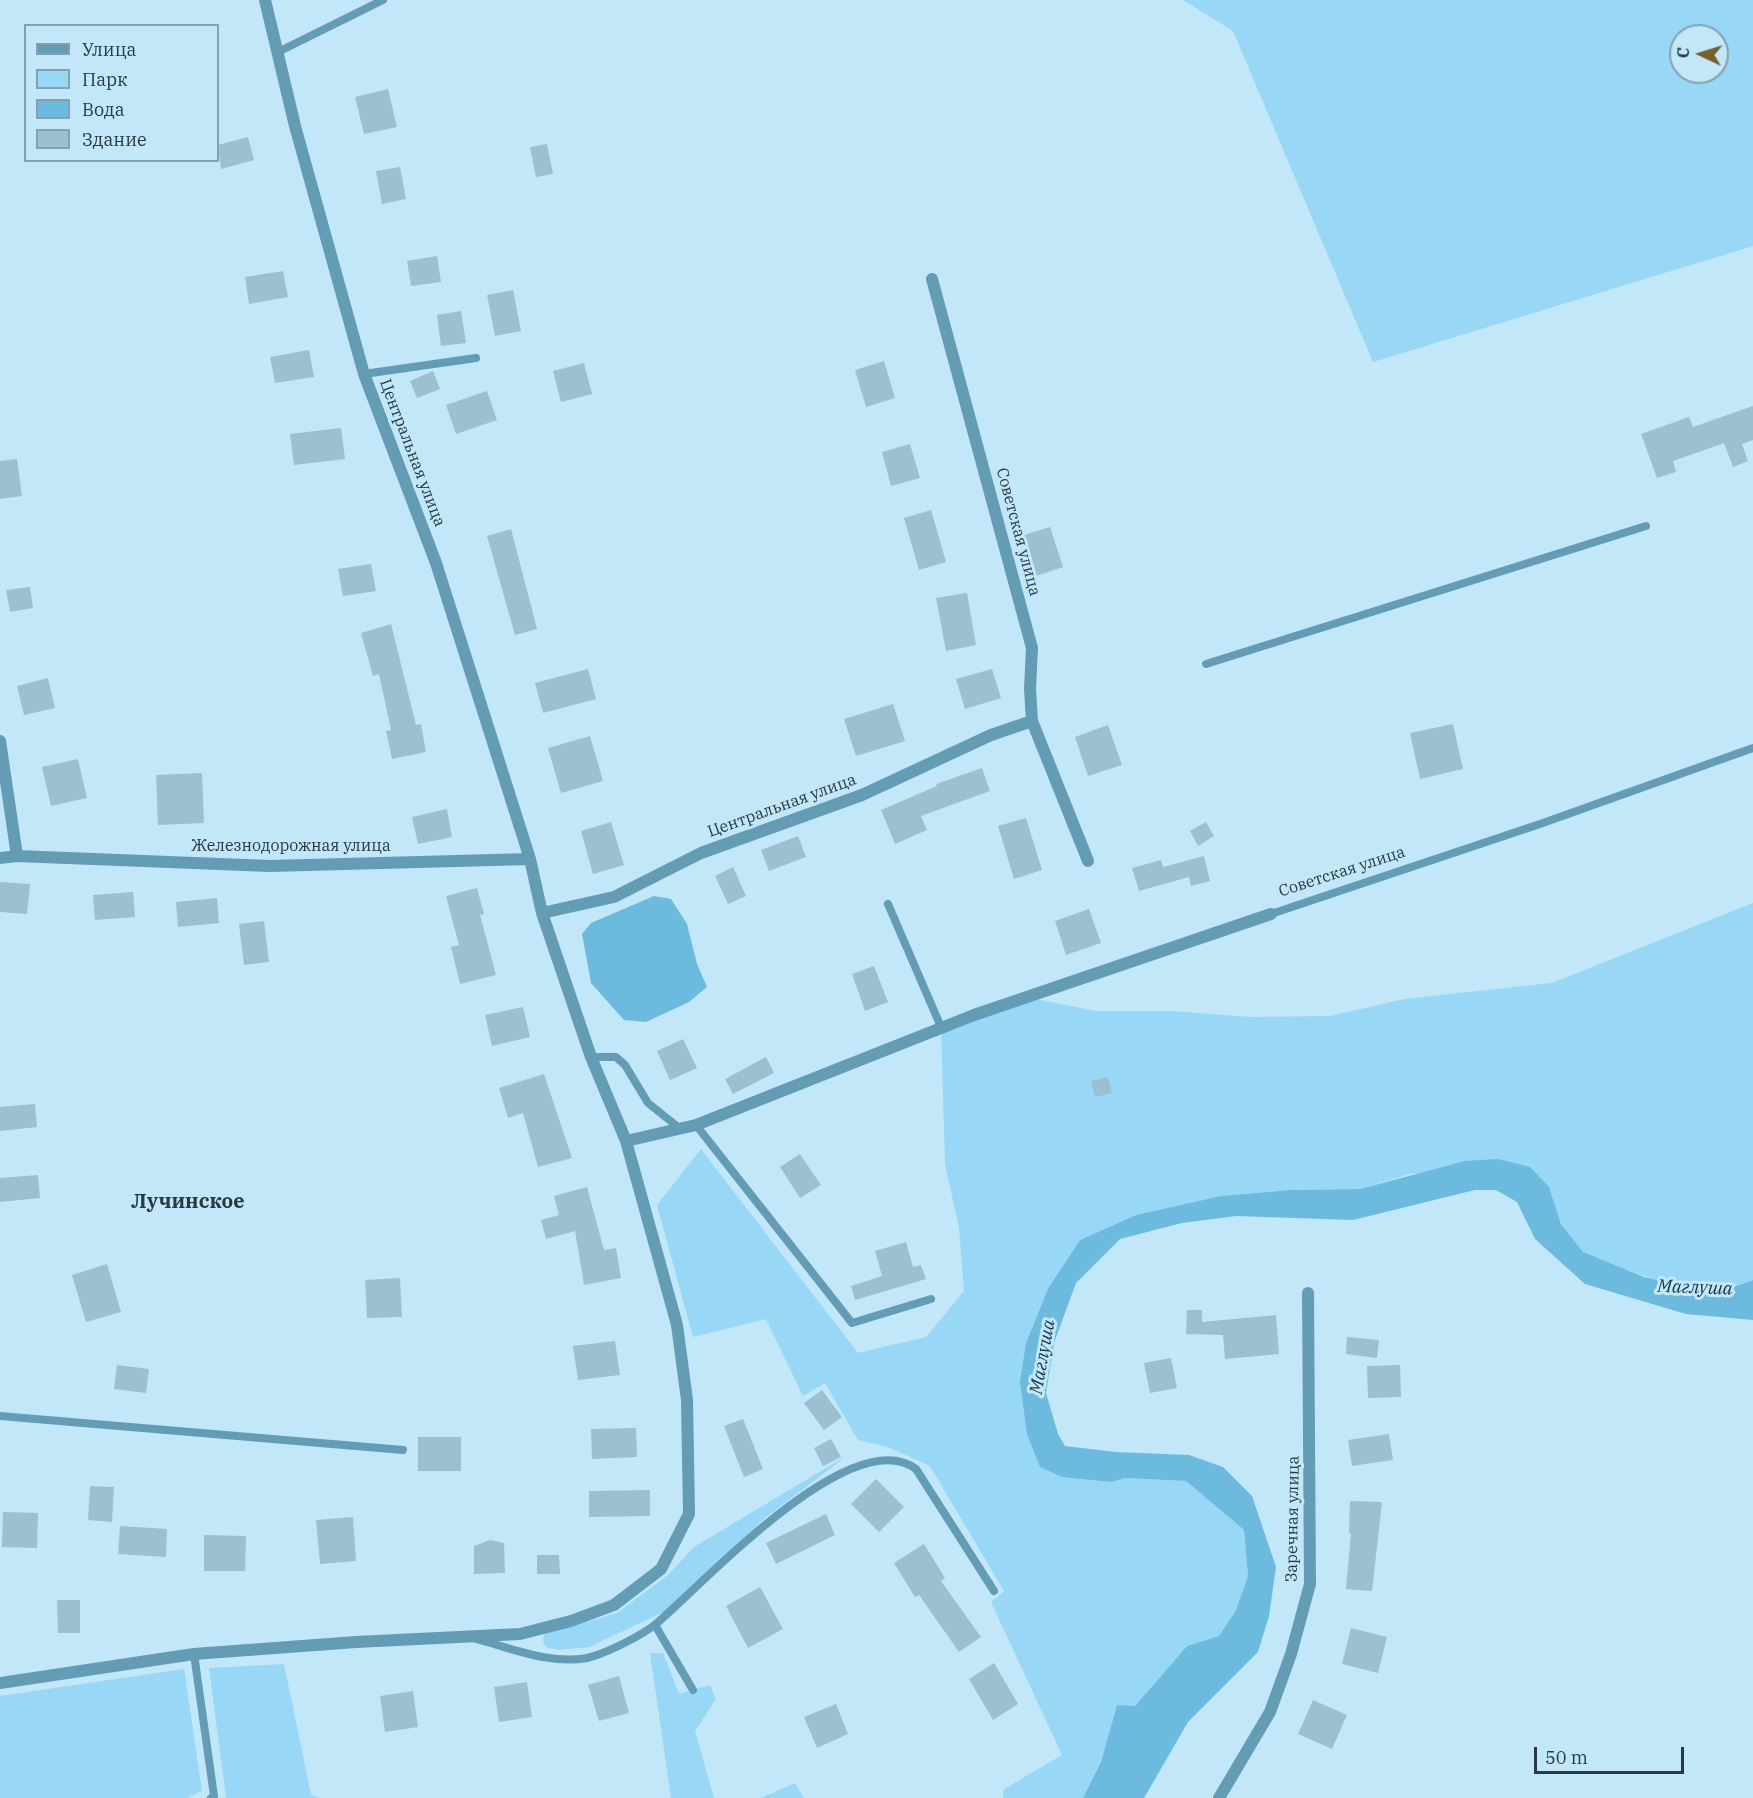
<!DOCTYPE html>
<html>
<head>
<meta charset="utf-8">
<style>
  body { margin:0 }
  #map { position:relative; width:1753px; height:1798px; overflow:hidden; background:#c1e7f9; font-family:"IBM Plex Serif",serif }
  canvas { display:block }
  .legend { position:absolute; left:24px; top:24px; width:195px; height:138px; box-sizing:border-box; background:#c1e7f9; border:2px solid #85a1af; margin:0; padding:8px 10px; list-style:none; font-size:18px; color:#2a3940 }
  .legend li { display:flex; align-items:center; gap:12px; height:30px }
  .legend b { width:30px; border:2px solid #85a1af }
  .north { position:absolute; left:1669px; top:24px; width:60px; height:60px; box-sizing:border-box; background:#c1e7f9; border:2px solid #85a1af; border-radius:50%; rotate:274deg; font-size:16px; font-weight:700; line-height:24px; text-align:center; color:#2a3940 }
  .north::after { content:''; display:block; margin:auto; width:21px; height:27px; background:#795e30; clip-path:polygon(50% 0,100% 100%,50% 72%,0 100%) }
  .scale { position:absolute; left:1534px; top:1747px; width:150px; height:27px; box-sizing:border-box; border:3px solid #2a3940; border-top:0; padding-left:8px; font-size:18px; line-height:21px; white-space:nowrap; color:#2a3940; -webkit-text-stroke:4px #c1e7f9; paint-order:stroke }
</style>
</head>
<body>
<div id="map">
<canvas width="1753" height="1798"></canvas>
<ul class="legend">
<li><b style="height:8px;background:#649bb5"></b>Улица</li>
<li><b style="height:16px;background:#98d7f6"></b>Парк</li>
<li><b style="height:16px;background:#6cbbdf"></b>Вода</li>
<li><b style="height:16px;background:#9bc0d1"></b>Здание</li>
</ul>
<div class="north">С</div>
<div class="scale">50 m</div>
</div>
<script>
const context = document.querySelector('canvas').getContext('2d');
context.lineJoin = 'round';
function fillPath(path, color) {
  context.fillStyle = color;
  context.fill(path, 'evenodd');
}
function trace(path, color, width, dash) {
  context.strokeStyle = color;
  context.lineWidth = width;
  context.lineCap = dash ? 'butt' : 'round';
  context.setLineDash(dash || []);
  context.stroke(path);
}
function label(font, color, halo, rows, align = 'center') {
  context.font = font + ' "IBM Plex Serif",serif';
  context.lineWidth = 6;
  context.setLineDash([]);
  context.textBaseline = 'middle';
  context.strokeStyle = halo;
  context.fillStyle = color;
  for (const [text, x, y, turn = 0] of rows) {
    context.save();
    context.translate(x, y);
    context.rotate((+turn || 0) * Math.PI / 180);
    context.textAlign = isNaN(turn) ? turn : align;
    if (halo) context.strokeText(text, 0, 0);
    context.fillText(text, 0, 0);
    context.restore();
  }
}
fillPath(new Path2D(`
  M1183,0H1753V246L1373,362L1233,31ZM1681,36H1717V72H1681Z
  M1753,903V1280C1707,1297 1655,1281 1611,1264C1602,1260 1589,1257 1582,1251C1562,1234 1556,1210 1549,1187L1413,1173L1360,1189L1290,1190L1221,1196L1136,1215L1080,1240L1027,1434L1112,1482L1125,1478L1186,1481L1244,1530L1248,1576L1236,1610L1219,1636L1187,1646L1135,1706L1117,1705L1101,1762L1083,1798H1003L1004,1789L1062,1755L991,1602L1004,1591L930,1466L888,1447L858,1440L825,1383L803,1396L766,1319L693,1337L657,1205L701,1149L858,1353L926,1337L964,1291L959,1228L945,1164L941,1027L1026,997L1096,1011H1171L1250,1017L1330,1016L1405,999L1552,983Z
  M848,1455L765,1518L672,1608L589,1647L558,1650L546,1647L543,1641L544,1634L617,1613L668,1575L694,1547Z
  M650,1653H663L679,1694L710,1685L716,1699L695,1731L714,1798H671Z
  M284,1664L311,1795L318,1798H226L209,1668Z
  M184,1669L202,1791L187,1798H0V1696Z
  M795,1783L804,1798H761Z`), '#98d7f6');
fillPath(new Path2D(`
  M654,896L671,899L687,924L697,964L707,987L689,1002L646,1022L624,1020L591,983L582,934L591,923Z
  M1498,1159L1530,1167L1549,1187L1561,1224L1583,1252L1644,1277L1682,1285L1733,1287L1753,1280V1320L1686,1314L1585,1284L1535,1239L1517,1202L1496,1190H1475L1353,1220L1236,1216L1182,1223L1120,1239L1076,1283L1054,1343L1046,1393L1058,1434L1065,1446L1116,1452L1189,1455L1223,1467L1252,1496L1276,1567L1269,1616L1258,1652L1188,1722L1144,1798H1083L1101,1762L1117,1705L1135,1706L1187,1646L1219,1636L1236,1610L1248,1576L1244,1530L1186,1481L1125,1478L1112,1482L1062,1477L1040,1467L1027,1434L1020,1382L1026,1343L1048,1289L1080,1240L1136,1215L1221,1196L1290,1190L1360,1189L1465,1161Z`), '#6cbbdf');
fillPath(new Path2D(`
  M388,89L397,127L364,134L355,97Z
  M248,137L254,160L221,169L218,145Z
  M547,144L553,174L536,177L530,147Z
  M400,167L406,199L382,204L376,171Z
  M437,256L441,282L411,286L407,261Z
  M283,271L288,297L249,304L245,277Z
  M513,290L521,331L495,336L487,295Z
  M461,311L466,343L441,346L437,315Z
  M309,350L314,377L275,383L270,357Z
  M884,361L895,398L866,407L855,370Z
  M584,363L592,394L561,402L553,371Z
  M433,371L440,389L417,398L410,381Z
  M487,391L497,420L456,434L446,405Z
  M1753,406V440L1742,444L1748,461L1733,467L1724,443L1673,461L1676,472L1657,478L1641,434L1689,417L1693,427Z
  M341,428L345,459L294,465L290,434Z
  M910,444L920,478L891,486L882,452Z
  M17,459L22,496L0,499V461Z
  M931,510L946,562L919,570L904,518Z
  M1050,527L1063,567L1036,576L1024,535Z
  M511,529L537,629L515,635L487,536Z
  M371,564L376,591L343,596L338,569Z
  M30,587L33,608L10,612L6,590Z
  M967,593L976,645L946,651L936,598Z
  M391,624L416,725L421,724L426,752L392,759L386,731L391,730L379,674L373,676L361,633Z
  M588,669L596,699L543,713L535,683Z
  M992,669L1001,698L965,709L956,679Z
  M48,678L55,708L24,715L17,686Z
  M893,704L905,741L856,756L844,719Z
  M1453,724L1463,769L1420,779L1410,733Z
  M1108,725L1122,765L1088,776L1075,737Z
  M590,736L603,781L561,793L548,748Z
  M78,759L87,798L51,806L42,767Z
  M982,768L990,791L921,816L927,830L895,844L881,810L937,786L936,784Z
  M202,773L204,823L158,825L156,775Z
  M447,809L452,837L418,844L412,817Z
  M1026,818L1042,870L1014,879L998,826Z
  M611,822L624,865L593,874L581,831Z
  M1206,822L1214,836L1198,846L1190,831Z
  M798,836L806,857L769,871L761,850Z
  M1204,856L1210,881L1191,886L1189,877L1139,891L1132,868L1161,860L1163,867Z
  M733,867L746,896L728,904L715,876Z
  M0,882L30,884L27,914L0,912Z
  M477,888L484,914L480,915L496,975L460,984L451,947L459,945L446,896Z
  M133,892L135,917L95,920L93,895Z
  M217,898L219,923L178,927L176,902Z
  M1089,909L1101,943L1066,955L1055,921Z
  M264,921L269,962L244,965L239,924Z
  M874,966L888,1002L865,1011L852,974Z
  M523,1007L530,1037L492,1046L485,1015Z
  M683,1039L697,1068L670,1080L657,1051Z
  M766,1057L774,1073L733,1094L725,1079Z
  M544,1074L572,1158L538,1167L523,1113L508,1118L499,1088Z
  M1108,1077L1112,1093L1095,1097L1091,1081Z
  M35,1104L37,1127L0,1131V1107Z
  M800,1154L821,1185L800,1198L780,1167Z
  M38,1175L40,1198L0,1202V1178Z
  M587,1187L604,1250L616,1248L621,1278L584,1285L575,1231L546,1239L541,1220L559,1215L554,1196Z
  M906,1242L913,1267L921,1265L926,1279L855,1300L851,1286L882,1276L875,1251Z
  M107,1264L121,1312L86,1322L72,1275Z
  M400,1278L402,1317L367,1318L365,1280Z
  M1187,1310H1202V1322L1276,1315L1279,1354L1225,1359L1223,1335L1186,1334Z
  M1347,1337L1379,1340L1377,1358L1346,1354Z
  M615,1341L620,1375L578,1380L573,1346Z
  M1171,1358L1177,1388L1150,1393L1144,1363Z
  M117,1365L149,1369L146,1393L114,1389Z
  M1400,1365L1401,1397L1368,1398L1367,1366Z
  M822,1390L842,1417L824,1430L804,1403Z
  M743,1419L763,1469L744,1477L724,1426Z
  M636,1428L637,1457L592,1459L591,1429Z
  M1389,1434L1393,1460L1352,1466L1348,1440Z
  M418,1437H461V1471H418Z
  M831,1439L841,1457L823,1466L814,1448Z
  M876,1479L904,1507L879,1532L851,1504Z
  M90,1486L114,1487L112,1522L88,1520Z
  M650,1490V1516L589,1517V1491Z
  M1350,1501L1382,1502L1372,1591L1346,1589L1351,1533H1349Z
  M3,1512L38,1513L37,1548L2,1547Z
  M826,1514L835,1535L776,1564L766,1543Z
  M353,1517L356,1561L320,1564L316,1520Z
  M120,1526L167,1529L166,1557L118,1554Z
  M204,1535L246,1536L245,1571H204Z
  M490,1540L504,1543L505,1573L474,1574V1546Z
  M924,1544L945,1578L941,1581L981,1637L959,1652L919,1595L915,1597L894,1563Z
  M537,1555H559L560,1574H537Z
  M760,1587L783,1629L748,1648L726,1606Z
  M57,1600H80V1633H58Z
  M1351,1628L1387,1637L1378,1673L1342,1664Z
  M994,1663L1018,1704L993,1720L969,1679Z
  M619,1676L629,1713L599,1721L588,1685Z
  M527,1682L532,1717L499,1722L494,1687Z
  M413,1691L418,1727L385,1732L380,1696Z
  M1313,1700L1347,1715L1332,1749L1298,1734Z
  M836,1704L848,1734L817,1748L804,1717Z`), '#9bc0d1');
trace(new Path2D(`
  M278,52L383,0
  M364,374L476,358
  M1206,664L1646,526
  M888,904L941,1027
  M1271,914L1540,824L1753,748
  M591,1057H616L625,1065L648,1103L678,1127
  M696,1125L852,1323L931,1299
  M0,1416L403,1450
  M655,1625L693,1690
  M476,1639C511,1648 551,1665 587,1658C605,1654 643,1635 657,1623C704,1583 852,1421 916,1469L994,1591
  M194,1654L214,1796L211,1798`), '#649bb5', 8);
trace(new Path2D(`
  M932,279L1032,648L1030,689L1032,721L1088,861
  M0,741L17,856
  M0,858L17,856L270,866L530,859
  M542,913L614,897L701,853L862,795L991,735L1032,721
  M626,1141L696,1125L974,1015L1271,914
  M0,1683L194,1654L356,1642L520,1634L571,1621L614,1605L661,1569L689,1514L687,1400L677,1325L626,1141L591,1057L542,913L530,859L436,563L364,374L295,126L265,0
  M1219,1798L1270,1712L1291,1654L1310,1584L1308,1293`), '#649bb5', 12);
label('16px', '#2a3940', '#c1e7f9', [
  ["Центральная улица",412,453,69],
  ["Советская улица",1018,532,75],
  ["Центральная улица",782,806,-20],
  ["Железнодорожная улица",291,846],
  ["Советская улица",1342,872,-18],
  ["Заречная улица",1293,1519,-89]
]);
label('italic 18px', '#113645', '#c1e7f9', [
  ["Маглуша",1695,1288,2],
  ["Маглуша",1043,1357,-80]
]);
label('bold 20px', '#2a3940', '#c1e7f9', [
  ["Лучинское",188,1202]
]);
</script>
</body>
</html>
